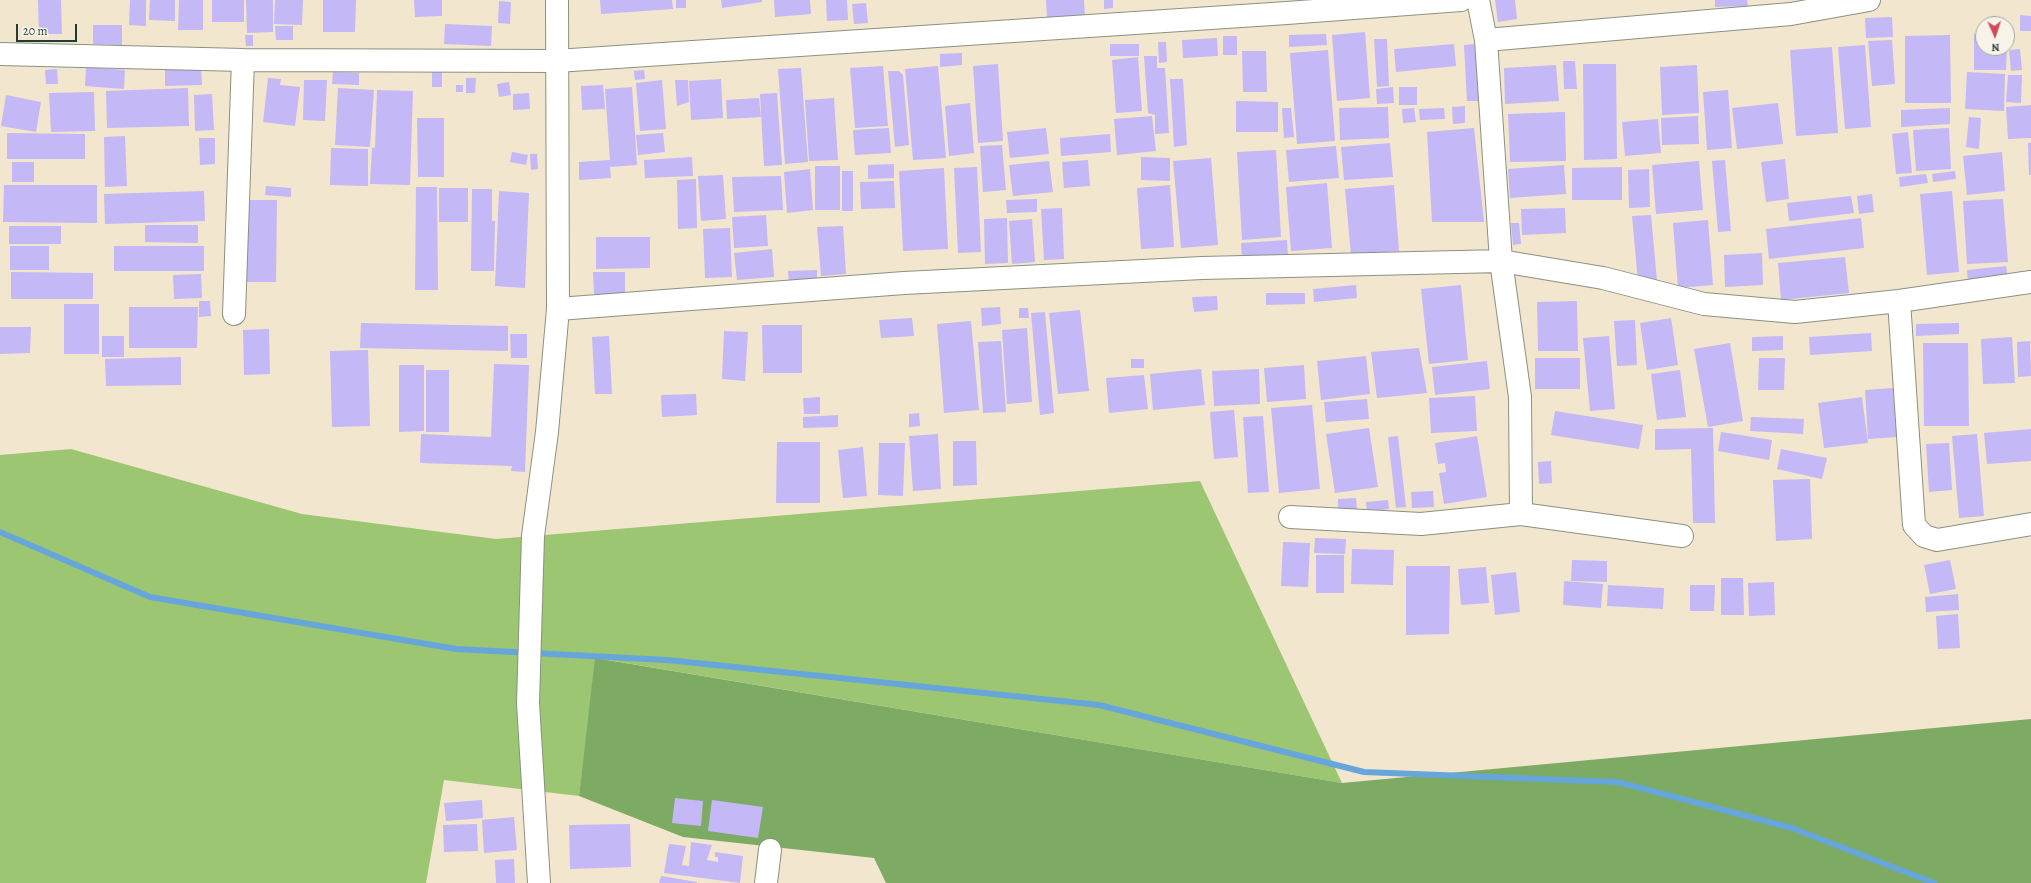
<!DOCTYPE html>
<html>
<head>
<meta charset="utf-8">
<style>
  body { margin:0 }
  #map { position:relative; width:2031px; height:883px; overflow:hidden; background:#f3e6ce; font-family:Alegreya,serif }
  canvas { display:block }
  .north { position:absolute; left:1975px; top:16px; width:40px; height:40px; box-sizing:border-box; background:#f7f3e8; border:1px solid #a1aaa0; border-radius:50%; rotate:177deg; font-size:11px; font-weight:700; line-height:16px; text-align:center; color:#1f3d34 }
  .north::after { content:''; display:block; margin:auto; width:14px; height:18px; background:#d1495b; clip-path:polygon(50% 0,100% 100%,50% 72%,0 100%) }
  .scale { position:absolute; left:16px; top:24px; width:61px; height:18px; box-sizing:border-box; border:2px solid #1f3d34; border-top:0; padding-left:5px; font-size:12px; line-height:14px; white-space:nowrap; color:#1f3d34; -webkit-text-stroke:3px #f7f3e8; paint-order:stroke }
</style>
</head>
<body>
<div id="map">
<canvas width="2031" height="883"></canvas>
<div class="north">N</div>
<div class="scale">20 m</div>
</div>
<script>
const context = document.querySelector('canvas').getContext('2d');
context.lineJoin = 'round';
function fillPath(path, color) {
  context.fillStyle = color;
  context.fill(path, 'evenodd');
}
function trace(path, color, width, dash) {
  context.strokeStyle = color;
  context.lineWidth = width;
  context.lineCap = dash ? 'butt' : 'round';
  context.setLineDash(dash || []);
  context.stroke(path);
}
fillPath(new Path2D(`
  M71,449L302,514L496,539L1200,481L1342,783L596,658L579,796L444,780L426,883H0V455Z`), '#9cc672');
fillPath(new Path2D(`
  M595,658L1342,783L2031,719V883H886L874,858L683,837L579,796Z`), '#7dab64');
trace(new Path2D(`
  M0,532L150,597L456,649L667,660L1099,705L1364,772L1618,782L1792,828L1934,883`), '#67a6da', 6);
fillPath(new Path2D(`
  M38,0H61L62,34H39Z
  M130,0H146V26L129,25Z
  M150,0H175V21L149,20Z
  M179,0H203V30H178Z
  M212,0H244V22H212Z
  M246,0H273V32L247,33Z
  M275,0H303L302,25L274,24Z
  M323,0H356L355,32H323Z
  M414,0H442V16L415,17Z
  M600,0H672L673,9L601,14Z
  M676,0H686V8H676Z
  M721,0H762V2L722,8Z
  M774,0H810L811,14L775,17Z
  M826,0H847L848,20L827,21Z
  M1046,0H1084L1085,16L1047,18Z
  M1104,0H1113V8L1104,9Z
  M1495,0H1515L1517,19L1498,22Z
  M1715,0H1747L1748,6L1715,7Z
  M499,1L511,2L510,24L498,23Z
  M866,3L868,23L854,24L852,4Z
  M2020,15L2031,16V31H2020Z
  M1892,17L1893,37L1866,38L1865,18Z
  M445,24L492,26L491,46L444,44Z
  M93,25H122V45L93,44Z
  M275,26H293V40H276Z
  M1365,32L1370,98L1337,101L1332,35Z
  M1326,34L1327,45L1289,47V35Z
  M1974,34H1983V48H2007L2006,70H1974Z
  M245,35H253V46H246Z
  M1950,35L1951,103H1905V36Z
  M1223,36H1237V55H1223Z
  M1217,38L1218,56L1183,58L1182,40Z
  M1374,39H1387L1389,86L1377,87Z
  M1892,40L1895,84L1872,86L1868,41Z
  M1158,42H1166L1167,62L1159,63Z
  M1110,44H1139V56H1110Z
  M1454,44L1456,66L1396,72L1394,49Z
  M1476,44L1479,101H1467L1464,45Z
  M1865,45L1871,127L1845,129L1838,47Z
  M1832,47L1838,133L1796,136L1790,50Z
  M2020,49L2022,70L2011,71L2009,50Z
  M1328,50L1335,141L1297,144L1290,53Z
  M1242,51H1266L1267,92H1243Z
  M962,53V65L940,67V54Z
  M1144,56H1157V68H1165L1169,133L1155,134V115L1148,113Z
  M1138,57L1142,111L1116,113L1112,60Z
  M1563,61H1575L1577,89H1564Z
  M998,64L1003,141L978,143L973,66Z
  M1583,64H1616L1617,159L1584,160Z
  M1556,65L1559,101L1505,104L1504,68Z
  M1697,65L1699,113L1662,115L1660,67Z
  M201,66L202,85L165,86V68Z
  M883,66L888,126L855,128L850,68Z
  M938,66L946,158L913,160L905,69Z
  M86,67L125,70L124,89L85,86Z
  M801,68L808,162L785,164L778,69Z
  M57,69L58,84H46L45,70Z
  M644,70L645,79L635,80L634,71Z
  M888,71H899L903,75L909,145L895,147Z
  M333,72L359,73V85L332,84Z
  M432,72H442V87H432Z
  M1967,72L2005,74L2004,111L1965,109Z
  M2008,75H2022L2021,103L2006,102Z
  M268,78L281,79L280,85L300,87L295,126L263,122Z
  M466,78H476L475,93H466Z
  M721,79L723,118L691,120L689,81Z
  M1170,79H1183L1187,145L1174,147Z
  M304,80H327L325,121L303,120Z
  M662,80L666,129L640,131L636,83Z
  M675,80H688L689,102L677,106Z
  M509,82L511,95L499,97L497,84Z
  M456,85H463V92H456Z
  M603,85L605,109L582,110L581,86Z
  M632,87L637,165L610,167L611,178L579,180V162L610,160L605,89Z
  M1393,87L1394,103L1377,104L1376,89Z
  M1399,87H1417V105H1399Z
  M188,88L189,126L107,128L106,91Z
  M338,88L374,90L370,147L335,145Z
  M377,90L413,91L410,185L370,184L372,147L375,148Z
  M1728,90L1732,148L1707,150L1703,92Z
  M94,92L95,131L51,132L49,93Z
  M529,93L530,109L513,110V94Z
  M777,93L782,165L764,166L760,94Z
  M212,94L214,130L195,131L194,95Z
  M6,95L41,102L36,132L1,126Z
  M759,98L761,117L727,119L726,100Z
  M834,98L838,160L809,161L805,100Z
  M1236,101L1278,102V132H1236Z
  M970,103L974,153L949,156L945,106Z
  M1778,103L1783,144L1737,149L1732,108Z
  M2031,105V138L2008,139L2006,107Z
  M1465,106V123L1453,124L1452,107Z
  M1388,107L1389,138L1340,140L1339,108Z
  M1282,108H1291L1294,137L1284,138Z
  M1414,108L1416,122L1403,123L1402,109Z
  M1444,108L1445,119L1420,120L1419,109Z
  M1950,108V124L1901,127V110Z
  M1565,112L1566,161L1510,162L1508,114Z
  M1152,116L1156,151L1117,155L1114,119Z
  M1698,116L1699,144L1662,145L1661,118Z
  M1969,117L1981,118L1979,149L1966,147Z
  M417,118H444V177H418Z
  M1658,119L1661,153L1625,156L1622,122Z
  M889,128L891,153L855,155L853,130Z
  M1046,128L1049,154L1010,158L1007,132Z
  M1474,128L1484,222H1432L1427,132Z
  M1949,128L1951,169L1916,171L1913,130Z
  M1908,132L1912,173L1896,174L1892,134Z
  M7,133L85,134V159H7Z
  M663,133L665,152L638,155L636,135Z
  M1110,134L1111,152L1061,156L1060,138Z
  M125,136L127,186L105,187L104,137Z
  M199,138H215V164L200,165Z
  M1390,143L1393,177L1344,180L1341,147Z
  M2028,143H2031V175H2029Z
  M1002,145L1006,190L983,192L980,146Z
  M1336,146L1339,178L1289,182L1286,150Z
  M331,148L368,149V186L330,185Z
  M1276,150L1281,237L1242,240L1237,152Z
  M512,152L528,155L526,165L510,162Z
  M2002,152L2005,191L1967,195L1963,156Z
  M530,154H537L538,169L531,170Z
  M692,157L693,176L645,178L644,160Z
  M1141,157L1170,158V181L1141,180Z
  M1211,158L1218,245L1181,248L1173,161Z
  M1785,159L1789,199L1766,202L1761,162Z
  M1088,160L1090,186L1064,188L1062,162Z
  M1725,160L1731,231L1718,232L1712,161Z
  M1049,161L1053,192L1013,196L1009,165Z
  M1699,161L1703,210L1656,214L1652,165Z
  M12,162H34V182H12Z
  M894,164V178L868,179V165Z
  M1564,165L1566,194L1510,198L1508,169Z
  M815,166H840V210H815Z
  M977,167L981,252L958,253L954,168Z
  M1622,167V200H1572V168Z
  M944,168L948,249L903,251L899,171Z
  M810,169L813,210L787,213L784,172Z
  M1649,169L1650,207L1629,208L1628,170Z
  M842,171H853V211H842Z
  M1955,171L1956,179L1933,182L1932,174Z
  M1926,174L1928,183L1900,187L1899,177Z
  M723,175L726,219L701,221L698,176Z
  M781,176L783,210L734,212L732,177Z
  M696,179L697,228L678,229L677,180Z
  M894,181L895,208L861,209L860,182Z
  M1327,183L1332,248L1291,251L1286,187Z
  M4,185H97V223L3,222Z
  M1170,185L1174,247L1141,249L1137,188Z
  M1394,185L1399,251L1351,255L1345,189Z
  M266,186L291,188V197L265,195Z
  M416,187H437L438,290H415Z
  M439,188H468V222H439Z
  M472,189H492V221H495L494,271H471Z
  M204,191L205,221L105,224L104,194Z
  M499,191L529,193L525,288L495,286Z
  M1952,191L1959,272L1927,275L1920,194Z
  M1872,194L1874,212L1859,214L1857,196Z
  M1851,196L1854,213L1789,221L1787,203Z
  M1037,199V212L1007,213L1006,200Z
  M2003,199L2008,262L1967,264L1963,201Z
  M243,200H277L276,282H242Z
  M1062,208L1064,259L1044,260L1041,209Z
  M1565,208L1566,233L1522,235L1521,209Z
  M766,215L768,246L734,248L732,217Z
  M1651,215L1657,281L1638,282L1632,216Z
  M1007,218L1008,263L985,264L984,219Z
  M1861,218L1864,248L1769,259L1766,229Z
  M1032,219L1035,262L1012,264L1009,221Z
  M1708,220L1713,285L1678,288L1673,223Z
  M1511,223H1519L1521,244L1513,245Z
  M145,225H198V243L145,242Z
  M9,226H61V244H9Z
  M843,226L846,274L821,276L817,227Z
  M730,228L732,277L705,278L703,229Z
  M596,237H650V268L596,269Z
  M1287,240L1288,257L1242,260L1241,243Z
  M10,246H49V270H10Z
  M114,246H204V271H114Z
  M772,249L774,277L737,280L734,253Z
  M1762,253L1763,285L1725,287L1724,255Z
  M1845,257L1849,293L1781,300L1778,263Z
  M2006,266L2008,279L1968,283L1967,270Z
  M817,270V284L789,285L788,271Z
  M11,272L93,273V299H11Z
  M593,272H625V294H594Z
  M201,274L202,298L174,299L173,275Z
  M1356,285L1357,298L1314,302L1313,289Z
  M1461,285L1468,360L1429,364L1421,289Z
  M1266,293H1305V304L1266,305Z
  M1217,296L1218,310L1194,312L1192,297Z
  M199,301H210L211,316L199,317Z
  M1577,301L1578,351H1538L1537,302Z
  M64,304H99V354H64Z
  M129,307H198L197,348H129Z
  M1000,307L1001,324L982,326L981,308Z
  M1019,308H1028L1029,318H1019Z
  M1080,310L1089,391L1058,394L1049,313Z
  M1045,312L1054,413L1040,415L1031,313Z
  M912,318L914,336L881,338L879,320Z
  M1671,318L1678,365L1647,370L1640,323Z
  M1635,320L1637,365L1617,366L1614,321Z
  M971,321L979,410L944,413L937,324Z
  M361,323L508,326V351L360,348Z
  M1959,323V334L1916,336V324Z
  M762,325H802V373H763Z
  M0,327H31L30,353L0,354Z
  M1027,328L1032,402L1007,404L1002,330Z
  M269,329L270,374L244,375L243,330Z
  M724,331L748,332L745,381L722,379Z
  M1871,333L1872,351L1810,355L1809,337Z
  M510,334H527V358H511Z
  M102,336H124V357H102Z
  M609,336L612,394H595L592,337Z
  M1609,336L1615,409L1590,411L1583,338Z
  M1783,336V350L1752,351V337Z
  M2012,337L2015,383L1983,384L1981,339Z
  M1001,341L1006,412L983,413L978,342Z
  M2030,341L2031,376L2018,377L2017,342Z
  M1730,343L1743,421L1708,427L1694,349Z
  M1923,343H1968L1969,426H1924Z
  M1419,348L1427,393L1377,398L1371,352Z
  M368,350L370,426L332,427L330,351Z
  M1366,356L1370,394L1321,400L1317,361Z
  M181,357V385L106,386L105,359Z
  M1535,358H1580V389H1535Z
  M1759,358H1785L1784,390H1758Z
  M1131,359H1144V368H1131Z
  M1487,361L1490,389L1435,395L1432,367Z
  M494,364L529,365L525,472L511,471L512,466L420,463L421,434L491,437Z
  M399,365H424V431L399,432Z
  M1304,365L1306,399L1267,402L1264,368Z
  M1201,369L1205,405L1153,410L1150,374Z
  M1259,369L1260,404L1214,406L1212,371Z
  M426,370H449V432H426Z
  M1680,370L1686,417L1657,420L1651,374Z
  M1144,375L1148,409L1109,413L1106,378Z
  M1893,388L1897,437L1868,439L1865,390Z
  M696,394L697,415L662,417L661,395Z
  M1475,396L1477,431L1431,433L1429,398Z
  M820,397V414H804L803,398Z
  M1862,397L1868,443L1824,448L1818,403Z
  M1367,399L1369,419L1326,422L1324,402Z
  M1312,405L1320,489L1279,493L1271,408Z
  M1234,410L1238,457L1214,459L1210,412Z
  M1555,411L1643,425L1639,449L1551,435Z
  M919,413L920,426L909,427V414Z
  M838,415V427L803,428V417Z
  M1263,416L1269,492L1248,493L1243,417Z
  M1751,417L1804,419L1803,434L1750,431Z
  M1369,428L1378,487L1335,493L1326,434Z
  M1713,428L1715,523H1693L1691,449L1655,450V429Z
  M2031,429V461L1987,464L1984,433Z
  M1721,432L1772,440L1769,460L1718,451Z
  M938,434L941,489L913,491L909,436Z
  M1977,434L1984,516L1959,518L1952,436Z
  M1398,436L1406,507L1396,508L1388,437Z
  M1477,436L1487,497L1444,504L1439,473L1446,472L1445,463L1438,464L1435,443Z
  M953,441H976L977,485L953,486Z
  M777,442H820V503H776Z
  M879,443H905L903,496L878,495Z
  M1949,443L1952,490L1929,492L1926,444Z
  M863,447L867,496L843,498L838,450Z
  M1781,449L1827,458L1822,479L1777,469Z
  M1551,461L1552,483L1539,484L1538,462Z
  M1810,479L1812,539L1776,541L1773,480Z
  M1433,491L1434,507L1412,508L1411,492Z
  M1356,498L1357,510L1338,511V499Z
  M1388,500L1389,509L1367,512L1366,502Z
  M1315,538L1346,539L1345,554L1314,553Z
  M1283,542L1310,543L1308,587L1281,586Z
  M1352,549L1394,550L1393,585L1351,584Z
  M1316,555H1344V593H1316Z
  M1572,560L1607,561V582L1571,581Z
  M1950,560L1956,589L1930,594L1924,565Z
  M1406,566H1450L1449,634L1406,635Z
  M1486,567L1489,603L1461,605L1458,569Z
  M1516,572L1520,612L1495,615L1491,575Z
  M1721,578H1743L1744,615H1721Z
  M1564,581L1603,584L1601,608L1563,605Z
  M1774,582L1775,615L1749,616L1748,583Z
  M1608,585L1664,588L1663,609L1607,606Z
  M1690,585H1715L1714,611H1690Z
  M1958,594L1959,610L1926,612L1925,597Z
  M1958,614L1960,648L1938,649L1936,616Z
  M675,798L703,801L701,826L672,823Z
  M482,800L483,818L446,821L444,803Z
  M712,800L763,807L758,838L708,831Z
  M514,817L517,850L484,853L482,820Z
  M477,824L478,851L444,852L443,825Z
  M630,824L631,867L570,869L569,825Z
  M691,842L712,845L707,860L718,862V857H715V852L743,856L740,883L664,873L669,844L686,846L682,865L689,866Z
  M514,859L515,883H496L495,860Z
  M661,876L697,882V883H659Z`), '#c4b8f6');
const minor = new Path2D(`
  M1478,0L1486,40L1501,261L1520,397L1521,514
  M1486,40L1791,14L1869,0
  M0,54L243,60L556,61L1287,13L1461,0
  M1899,301L1914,525L1924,536L1937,540L2031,524
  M558,309L904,283L1202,268L1501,261L1603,278L1704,304L1795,312L1899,301L2031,282
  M234,314L243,60
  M1290,517L1421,524L1521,514L1682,536
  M539,883L528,703L533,536L547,432L558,309L557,0
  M766,883L770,850`);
trace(minor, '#899281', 24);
trace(minor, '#fff', 22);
</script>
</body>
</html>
